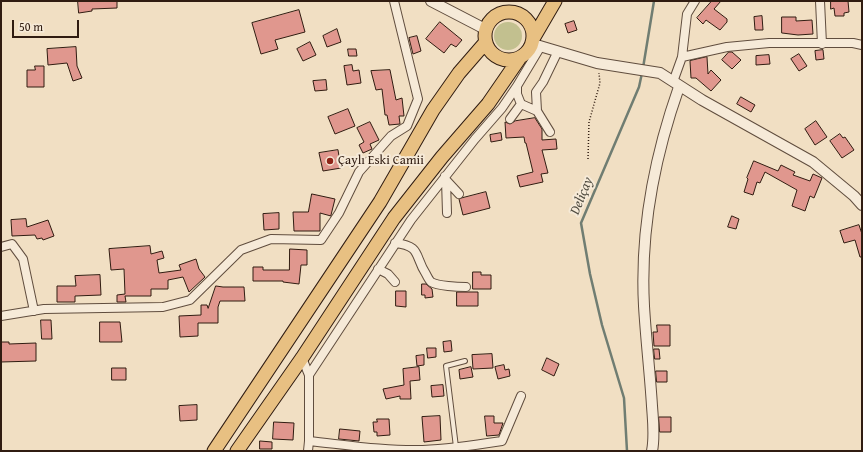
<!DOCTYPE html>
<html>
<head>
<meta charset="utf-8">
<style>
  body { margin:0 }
  #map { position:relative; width:863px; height:452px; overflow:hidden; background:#f1dfc3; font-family:"Gentium Book Plus",serif }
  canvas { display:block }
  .frame { position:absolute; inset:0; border:2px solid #301c11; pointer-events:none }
  .scale { position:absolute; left:12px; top:20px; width:67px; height:18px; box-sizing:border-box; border:2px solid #301c11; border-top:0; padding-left:5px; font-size:12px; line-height:14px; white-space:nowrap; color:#301c11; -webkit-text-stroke:3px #f6ead8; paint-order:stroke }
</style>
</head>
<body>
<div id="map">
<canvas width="863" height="452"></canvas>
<div class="frame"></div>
<div class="scale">50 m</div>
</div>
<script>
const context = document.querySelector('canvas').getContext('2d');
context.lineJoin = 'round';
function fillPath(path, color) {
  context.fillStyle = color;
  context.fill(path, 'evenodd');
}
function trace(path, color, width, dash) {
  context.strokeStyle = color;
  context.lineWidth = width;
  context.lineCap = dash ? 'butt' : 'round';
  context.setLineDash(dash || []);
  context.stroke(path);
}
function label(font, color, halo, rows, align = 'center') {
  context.font = font + ' "Gentium Book Plus",serif';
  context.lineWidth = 4;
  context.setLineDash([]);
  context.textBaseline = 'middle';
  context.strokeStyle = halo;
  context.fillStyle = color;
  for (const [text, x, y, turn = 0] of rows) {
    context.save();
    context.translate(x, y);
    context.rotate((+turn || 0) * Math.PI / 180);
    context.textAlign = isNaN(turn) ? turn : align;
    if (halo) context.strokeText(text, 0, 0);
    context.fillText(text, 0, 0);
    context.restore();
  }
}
fillPath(new Path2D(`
  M494 36a14 14 0 1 1 28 0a14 14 0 1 1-28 0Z`), '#c2c08f');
trace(new Path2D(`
  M643,68L654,1
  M627,451L624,398L602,325L590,274L581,223L639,87L642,73`), '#707d72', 2.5);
const building = new Path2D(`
  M78,1H117V8L92,9V11L79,13Z
  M712,1H721L714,9L727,19V22L720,30L706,20L703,24L697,18Z
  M831,1H848L849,12L844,13V16H835L834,8L831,9Z
  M299,10L305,32L275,40L278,49L261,54L252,23Z
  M762,16L763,30H755L754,17Z
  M782,17H796V21L812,20L813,34L798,35L782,33Z
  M574,21L577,30L568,33L565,24Z
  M440,22L462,40L456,47L451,44L444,53L426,39Z
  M337,29L341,42L327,47L323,36Z
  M417,36L421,51L413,54L409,38Z
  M310,42L316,55L303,61L297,49Z
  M76,47L77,66L82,78L73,81L67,63L48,65L47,49Z
  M348,49H356L357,56H349Z
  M823,50L824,59L816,60L815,51Z
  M729,52H732L741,60L732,69L722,60Z
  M799,54L807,66L799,71L791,59Z
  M769,55L770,64L756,65V56Z
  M707,57L708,74L711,70L721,80L711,91L696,78H691L690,61Z
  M352,65L353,71L359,70L361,83L347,85L344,66Z
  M35,66H44V87H27V70H35Z
  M390,70L396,100L402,98L404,116H399L400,124L389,125L387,115H385L382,89L376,90L371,71Z
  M326,80L327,90L315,91L313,81Z
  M741,97L755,105L751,112L737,104Z
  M348,109L355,126L335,134L328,117Z
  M535,118L542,129V140L556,139L557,149L542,150L548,173L541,174L543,182L520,187L517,176L533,172L526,143H525L524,137L506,138L505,122L510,124L515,121Z
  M816,121L827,137L815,145L805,129Z
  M370,122L379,140L370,144L372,149L363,153L359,145L364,142L357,128Z
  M501,133L502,140L491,142L490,135Z
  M840,134L843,138L845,137L854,150L842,158L830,141Z
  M338,150L341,168L323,171L319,153Z
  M754,161L778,171L781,165L795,172L793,175L810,181L813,174L822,178L814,198L810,196L805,211L792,206L797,190L765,172L760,183L757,182L753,195L744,192L748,179L747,178Z
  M486,192L490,208L463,215L459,199Z
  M312,194L335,199L331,215V216L320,213V231H294L293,212H308Z
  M279,213V229L264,230L263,214Z
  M732,216L739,219L736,229L728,227Z
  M26,219L27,227L48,220L54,236L43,240L42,238L37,239L35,235L12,236L11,220Z
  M859,225L862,234V257H860L855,240L844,243L840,231Z
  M150,246L151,254L162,251L164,258L157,260L159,273L181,270L179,265L196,259L199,269L205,277L189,292L183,277L168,280V289H151V296H125L126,302H117V295L125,294L124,269L111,270L109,249Z
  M290,249L307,250V265H301L299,284L283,282V281H253V267H263V270H289Z
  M473,272H481V275H491V289H473Z
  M100,275L101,295L75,296V302H57V286H76L75,276Z
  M422,284H426L432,289L433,297L425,298V295H422Z
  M216,286L223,287H244L245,301H220L218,307V323H198V336L180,337L179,316L201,315V305H207L208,308Z
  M396,291H406V307L396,306Z
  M457,292H478V306H457Z
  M41,320H51L52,339H42Z
  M100,322H120L122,342H100Z
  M657,325H670V346H654L653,332H657Z
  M451,341L452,351L444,352L443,342Z
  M1,342H9V344L36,343V361L1,362Z
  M427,348H436V357L428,358Z
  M654,349H659L660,359H655Z
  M492,354L493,368L473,369L472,355Z
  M424,355V365L417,366L416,356Z
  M547,358L559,364L554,376L542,370Z
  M504,365L505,370L509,369L510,376L498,379L495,367Z
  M419,367L420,380L410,381L411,399H400V396L386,399L383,389L404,385L403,369Z
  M471,367L473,377L460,379L459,370Z
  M112,368H126V380H112Z
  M656,371H667V382H657Z
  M443,385L444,396L432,397L431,386Z
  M197,405V420L180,421L179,406Z
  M440,416L441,440L424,442L422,417Z
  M485,416H494V423H503L499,435L487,436Z
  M659,417H671V432H660Z
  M377,419H389L390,435L377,436V432H374L373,422H377Z
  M274,422L294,423L293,440L273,439Z
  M340,429L360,431L359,441L339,439Z
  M260,441L272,442V449H260Z`);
fillPath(building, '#e0978e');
trace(building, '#301c11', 1);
const service = new Path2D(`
  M456,447L446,366L465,361`);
const minor = new Path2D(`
  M820,1L822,44
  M682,57L727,47L769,43H853L862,45
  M673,82L682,57L687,14L695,1
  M521,104L517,94V86L541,46
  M510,119L521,104L537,111
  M550,132L537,111L536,92L543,82L558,51
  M445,176L446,180L447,213
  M446,180L459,194
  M395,243C422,246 414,256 426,274C427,276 429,280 431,282C438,286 458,287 466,287
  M1,247L12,244L23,259L34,311
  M378,269L388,274L395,282
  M1,316L44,309L163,307L190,300L241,250L271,239L321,240L339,213L359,172L391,136L407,126L418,99L394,1
  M302,358L309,375V441L308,451
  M309,375L411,220L475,139L502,108L517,86
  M309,441C347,445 385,451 423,450C449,449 476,445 502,441L521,396`);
const tertiary = new Path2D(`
  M431,1L485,29
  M533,44L597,63L660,73L702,100L813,162L854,196L862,205
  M652,451C655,436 653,421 652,406C650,373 646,340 644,306C640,231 654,158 679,87`);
const trunk = new Path2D(`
  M485 36a24 24 0 1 1 48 0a24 24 0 1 1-48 0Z
  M534,37L555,1
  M214,451L380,202L433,110L459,73L485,43
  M237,451L302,358L394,218L442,157L488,104L519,59`);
trace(service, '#604d3e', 6);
trace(minor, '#604d3e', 10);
trace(tertiary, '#604d3e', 12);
trace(trunk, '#301c11', 15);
trace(new Path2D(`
  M588,159L589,122L600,83L599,73`), '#301c11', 1.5, [1, 2]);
trace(service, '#f6ead8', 4);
trace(minor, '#f6ead8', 8);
trace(tertiary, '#f6ead8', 10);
trace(trunk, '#e8c082', 13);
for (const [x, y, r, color] of [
  [330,161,4,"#8f2418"]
]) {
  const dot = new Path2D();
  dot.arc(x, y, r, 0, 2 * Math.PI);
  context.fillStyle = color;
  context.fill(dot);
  trace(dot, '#f6ead8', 1.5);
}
label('13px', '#301c11', '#f6ead8', [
  ["Çaylı Eski Camii",338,161]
], 'left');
label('italic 14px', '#504c41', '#f6ead8', [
  ["Deliçay",582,196,-68]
]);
</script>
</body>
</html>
